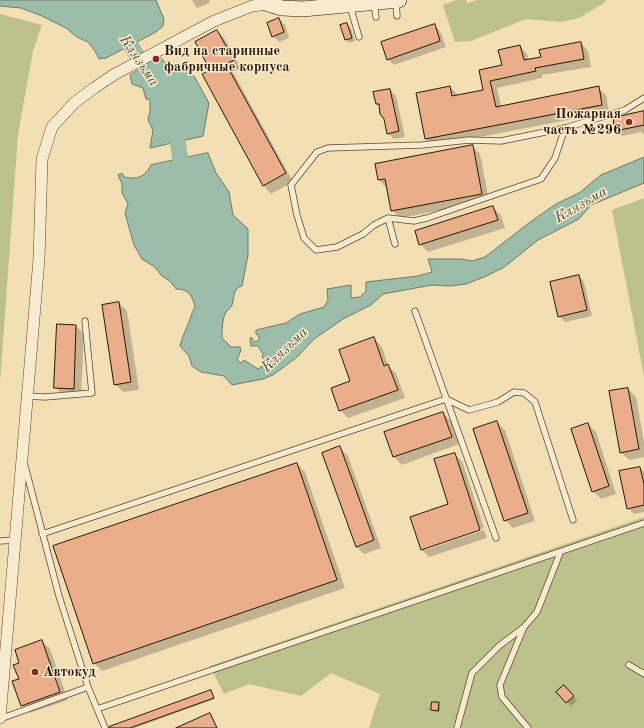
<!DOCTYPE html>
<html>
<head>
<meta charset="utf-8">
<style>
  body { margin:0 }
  canvas { display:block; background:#f3dfb4 }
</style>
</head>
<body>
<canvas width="644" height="728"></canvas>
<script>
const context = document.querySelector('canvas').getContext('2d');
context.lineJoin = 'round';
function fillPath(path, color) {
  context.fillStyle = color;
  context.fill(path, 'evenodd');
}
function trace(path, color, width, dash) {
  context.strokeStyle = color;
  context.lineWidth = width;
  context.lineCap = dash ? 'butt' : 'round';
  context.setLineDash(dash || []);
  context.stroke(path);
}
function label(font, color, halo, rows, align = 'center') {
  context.font = font + ' "Old Standard TT",serif';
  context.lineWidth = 3;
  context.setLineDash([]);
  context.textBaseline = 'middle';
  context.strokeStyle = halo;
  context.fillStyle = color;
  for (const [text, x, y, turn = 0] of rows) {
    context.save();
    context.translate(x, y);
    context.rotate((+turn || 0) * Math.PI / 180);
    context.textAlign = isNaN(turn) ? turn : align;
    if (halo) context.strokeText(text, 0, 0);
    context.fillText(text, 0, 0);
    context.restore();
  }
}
fillPath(new Path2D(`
  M456,0H466L468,3L477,0H606L604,3L579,18L561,22L526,19L471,41L455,42L443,5Z
  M0,14L42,25L33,51L18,134L0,383Z
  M644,198V376L612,210Z
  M644,517V728H369L380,694L331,673L301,696L249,684L224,694L210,666Z`), '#bdc18c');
const water = new Path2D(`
  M0,0H156L164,19L163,26L156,32L106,58L99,59L95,51L88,42L77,37L66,28L42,16L21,8L0,6Z
  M161,58L167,65L175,70L180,66L194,76L209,103L203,136L150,148L153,130L148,120L150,111V100L146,99L143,88L132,84L130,75Z
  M208,153L216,173L229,192L233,215L248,229V255L242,286C232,289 235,297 232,305C231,308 228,310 226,312C222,319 222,331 222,338L231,347H240L241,350L237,360L241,363L244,360L258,369L265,364L264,359L262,357L263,354L258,346H251L250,340L251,337L255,342L259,340V336L256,334V330L286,323L300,314L324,307L328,300L327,289L351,285V298L360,297L366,291V282L418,276L432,272L428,259H461L472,261L485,257L533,220L556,204L579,193L601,175L644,157V183L591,205L579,219L538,240L503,268L484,277L466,284L450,286L432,285L383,294L371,305L343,319L314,339L297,357L273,375L263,379L232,385L224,376L201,372L192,366L189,356L180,346C182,337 186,330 189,322C191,316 192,312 195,307C192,295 189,289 176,289L171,282L161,275L155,267L142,259L134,245L125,213L128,204L122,193V184L118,175L122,173L124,177C137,180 145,177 151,165Z`);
fillPath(water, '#9cbda9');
trace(water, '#6e7a68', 1);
fillPath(new Path2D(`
  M192,0H209L210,3L197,8L194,4Z
  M292,0H306L296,5Z
  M279,19L285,25L289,38L279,42L273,36Z
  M347,24L351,28L355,41L349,43L346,40Z
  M434,25L440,31L446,47L394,65L388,59Z
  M217,31L225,39L241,68L233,72L293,182L271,194L264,186L212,70Z
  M581,43L588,51L591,67L542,75V78L497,88L501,107L598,88L606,95L609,112L433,146L426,139L417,94L450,87L457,94V96L485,91L480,70L503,66L520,46L527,54L529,60L542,58Z
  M390,90L396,96L405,137L394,139L388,133L385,118L380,107L377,104Z
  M644,112V135L641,132L622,136L616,131Z
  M472,146L480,154L489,201L400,218L392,210L387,188L379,180L376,164Z
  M493,207L501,215L505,228L428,252L420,244Z
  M579,276L584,282L592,316L565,322L559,316Z
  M119,303L127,311L139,390L123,392L115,384Z
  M58,325L76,326L84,334L81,396L63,395L55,387Z
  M374,339L382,347L388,366L396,373L405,398L348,418L340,410L352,381Z
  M628,389L636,397L644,441V457L629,460L621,452Z
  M443,413L451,421L459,444L402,465L394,457L386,433Z
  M497,422L505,430L535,521L513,528L505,520Z
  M588,424L596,432L616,494L601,499L593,491Z
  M340,448L348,456L381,548L364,554L356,546Z
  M454,454L462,461L484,528L425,548V550L484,530L487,538L429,557L422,550L411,518L450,505Z
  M297,464L305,472L345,588L102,671L94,663Z
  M640,468L644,472V512L634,514L628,508Z
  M42,641L50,649L68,700L30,713L22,705L20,680V663Z
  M568,690L577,701L571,706L558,692Z
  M211,691L215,699L135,728H110Z
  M439,703L440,705V712L434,711L432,710Z`), '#0003');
trace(new Path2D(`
  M118,30L131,46L156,85
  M173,122C180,141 179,160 183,180`), '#9cbda9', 16);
const building = new Path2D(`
  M279,18L284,32L272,37L267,23Z
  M347,23L352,38L345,40L340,25Z
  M435,24L440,41L387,60L381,42Z
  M217,30L234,60L226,64L286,173L263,186L202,74L210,70L195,42Z
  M581,42L584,59L535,68L536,71L490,81L496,107L599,86L602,105L425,139L416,93L450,86L452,96L483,90L479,70L502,65L498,50L520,45L524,60L541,57L539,50Z
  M390,89L399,131L387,134L384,119L380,114L379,104H376L373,92Z
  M644,111V125L615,131L613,118Z
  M473,145L482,194L391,211L385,179L378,180L375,164Z
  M493,206L498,220L419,245L415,231Z
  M579,275L587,310L558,317L550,282Z
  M119,302L131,382L114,385L102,305Z
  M57,324L76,325L74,389L54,388Z
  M374,337L384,366L388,364L398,390L339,411L331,388L350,381L339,350Z
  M628,388L639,449L620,453L609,391Z
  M443,412L452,437L393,457L384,432Z
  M497,421L528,513L504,521L473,429Z
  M588,423L609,486L592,492L571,429Z
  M340,446L374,540L356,547L322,453Z
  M455,453L480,530L421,550L410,517L448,504L434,459Z
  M297,463L337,580L93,664L53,546Z
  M640,467L644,484V505L627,509L619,471Z
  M42,640L60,692L21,706L12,681L19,679L13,665L19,663L15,650Z
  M564,685L574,696L566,703L556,692Z
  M211,690L214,698L130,728H109V727Z
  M432,702H439L438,711L431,710Z
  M210,713L217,728H176Z`);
fillPath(building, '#eaae8b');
trace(building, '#281607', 1);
const lane = new Path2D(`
  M396,2L397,16
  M374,3L376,17
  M350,6L359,37
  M565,128L555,158L541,179L427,218L414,221L388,218L374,225L363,234L337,247L316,250L304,238L297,215L291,185L317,152L328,148L422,145L469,140L501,141L565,128L625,110L644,98
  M388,218L395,244
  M415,311L496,538
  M27,396L45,397L92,393L85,321
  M25,466L59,596L88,687
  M42,534L446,399L469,410L498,402L514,392L524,393L535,402L573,520
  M0,541L15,540
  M629,665L644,674
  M97,709L644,523
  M0,719L88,687L105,728
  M457,728L472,673L499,646L523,628
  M528,728L502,697L500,685L524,627L537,612L560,553`);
const street = new Path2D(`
  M0,718L39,259L42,159L52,127L74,103L94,88L115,74L214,21L252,6L268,4`);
const secondary = new Path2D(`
  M263,0L268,4L282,8L303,9L399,0`);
trace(lane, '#5b4832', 7);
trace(street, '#5b4832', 12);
trace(secondary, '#281607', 16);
trace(lane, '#f7eace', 5.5);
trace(street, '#f7eace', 11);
trace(secondary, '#f7eace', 15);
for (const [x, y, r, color] of [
  [156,59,4,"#8f2418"],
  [629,122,4,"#8f2418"],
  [35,672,4,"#8f2418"]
]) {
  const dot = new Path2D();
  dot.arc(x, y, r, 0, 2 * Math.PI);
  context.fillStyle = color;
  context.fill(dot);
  trace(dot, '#f7eace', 1.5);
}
label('bold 14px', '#281607', '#f7eace', [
  ["Вид на старинные",164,51],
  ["фабричные корпуса",164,67],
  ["Пожарная",621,114,"right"],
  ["часть №296",621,130,"right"],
  ["Автокуд",43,672]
], 'left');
label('italic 15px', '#515040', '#f7eace', [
  ["Клязьма",139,61,56],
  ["Клязьма",581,205,-30],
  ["Клязьма",285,350,-44]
]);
</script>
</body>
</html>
